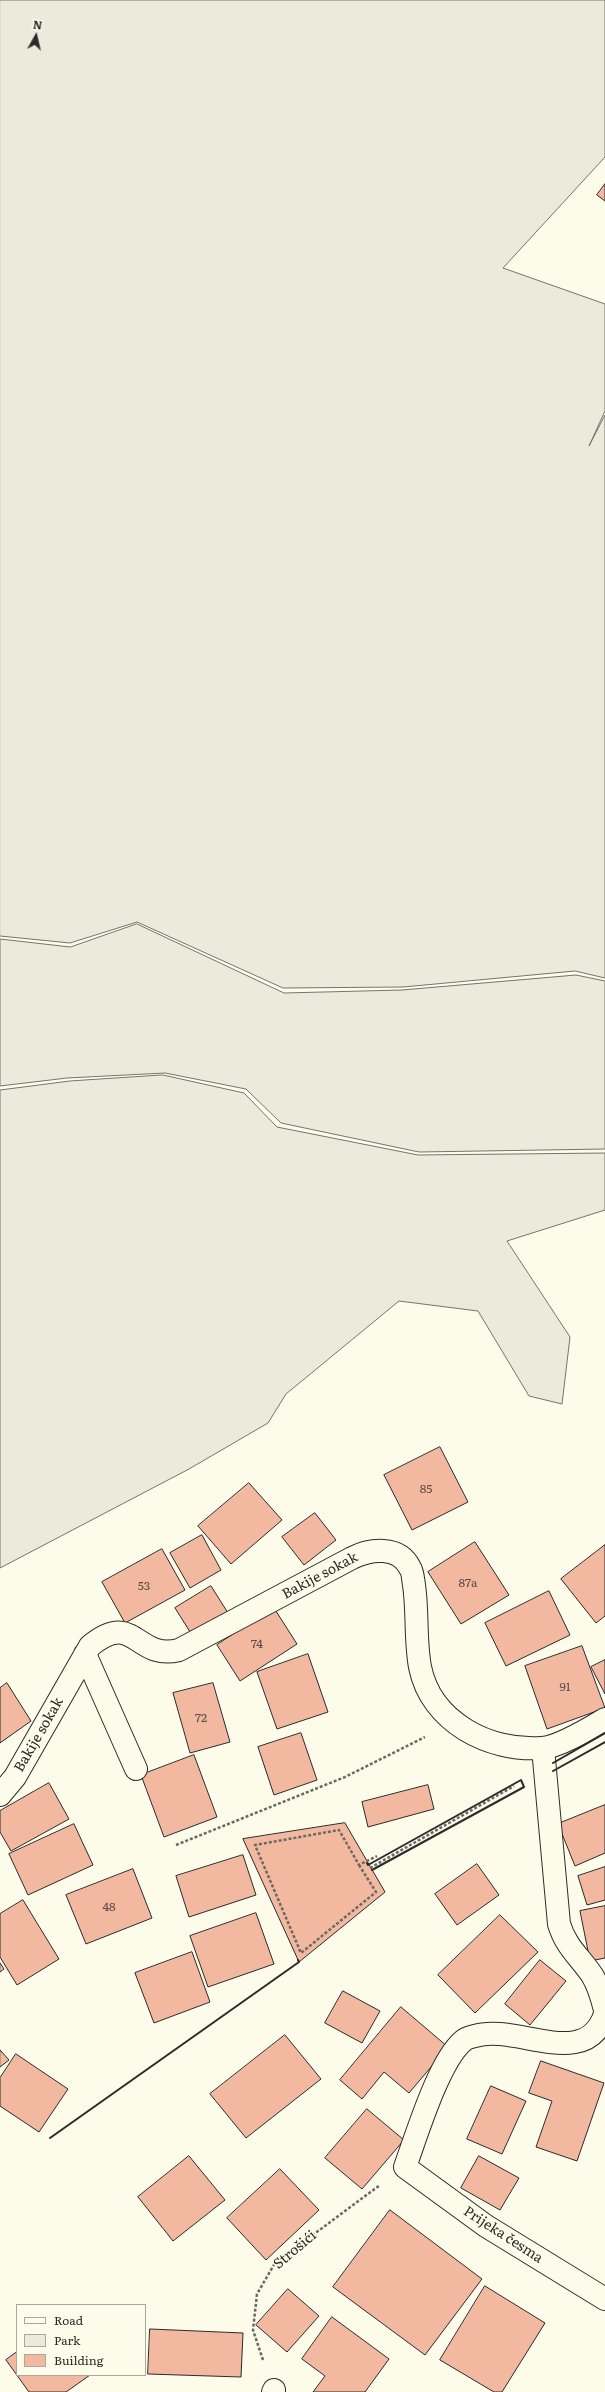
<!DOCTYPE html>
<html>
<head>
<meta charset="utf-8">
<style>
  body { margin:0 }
  #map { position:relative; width:605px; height:2392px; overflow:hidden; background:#fdfbea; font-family:Literata,serif }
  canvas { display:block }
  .legend { position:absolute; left:16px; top:2304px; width:130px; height:72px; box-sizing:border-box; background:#fdfbea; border:1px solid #a9a89e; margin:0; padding:5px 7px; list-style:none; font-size:12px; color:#2b2b2b }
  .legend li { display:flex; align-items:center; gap:8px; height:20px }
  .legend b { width:20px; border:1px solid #a9a89e }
  .north { position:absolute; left:16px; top:16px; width:40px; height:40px; -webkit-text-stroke:3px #fdfbea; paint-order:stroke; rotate:8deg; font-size:11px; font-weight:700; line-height:16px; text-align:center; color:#2b2b2b }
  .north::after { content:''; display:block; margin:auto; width:14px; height:18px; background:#2b2b2b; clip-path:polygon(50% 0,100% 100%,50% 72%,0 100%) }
</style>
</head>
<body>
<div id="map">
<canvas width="605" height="2392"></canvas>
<ul class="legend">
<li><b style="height:5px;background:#fdfbea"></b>Road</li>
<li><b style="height:11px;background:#ecebdb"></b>Park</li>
<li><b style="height:11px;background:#f2b8a0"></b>Building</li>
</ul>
<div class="north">N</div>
</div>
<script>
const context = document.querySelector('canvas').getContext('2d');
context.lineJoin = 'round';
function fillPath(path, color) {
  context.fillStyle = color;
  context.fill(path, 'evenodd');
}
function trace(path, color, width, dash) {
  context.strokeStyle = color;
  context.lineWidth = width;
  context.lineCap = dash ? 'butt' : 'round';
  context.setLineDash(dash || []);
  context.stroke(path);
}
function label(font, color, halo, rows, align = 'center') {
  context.font = font + ' Literata,serif';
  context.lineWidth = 3;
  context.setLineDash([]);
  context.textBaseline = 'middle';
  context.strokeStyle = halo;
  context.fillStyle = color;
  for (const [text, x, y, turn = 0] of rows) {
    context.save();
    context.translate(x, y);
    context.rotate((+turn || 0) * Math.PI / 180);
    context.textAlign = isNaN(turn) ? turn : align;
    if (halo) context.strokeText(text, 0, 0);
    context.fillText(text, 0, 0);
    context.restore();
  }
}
const green = new Path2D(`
  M0,0H605V157L503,268L605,304V411L589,446L605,415V978L575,971L403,987L283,988L137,922L70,943L0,936Z
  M137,924L284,993L402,990L576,975L605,981V1149L419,1152L281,1123L246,1089L165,1073L67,1078L0,1086V939L70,947Z
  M163,1075L244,1093L277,1127L418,1155L605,1153V1210L507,1241L570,1337L562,1404L529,1396L478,1311L399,1301L286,1394L268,1423L189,1469L0,1568V1090L70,1081Z`);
fillPath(green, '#ecebdb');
trace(green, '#74746e', 1);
const building = new Path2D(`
  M605,184V201L597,195Z
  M440,1447L468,1502L412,1530L384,1475Z
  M249,1483L282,1520L231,1564L198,1526Z
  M315,1513L336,1540L304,1565L282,1537Z
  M202,1535L221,1570L190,1588L170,1553Z
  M475,1542L509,1595L461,1624L428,1572Z
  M605,1545V1616L596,1623L561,1579Z
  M162,1549L185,1590L125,1623L102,1582Z
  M211,1586L228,1613L192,1635L175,1608Z
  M549,1591L570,1635L506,1666L485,1623Z
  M274,1608L297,1644L240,1681L217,1645Z
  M582,1646L605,1708L547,1729L525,1666Z
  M308,1654L328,1712L277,1729L257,1672Z
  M605,1660V1694L591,1667Z
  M7,1683L31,1721L0,1743V1688Z
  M213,1683L230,1742L190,1753L173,1693Z
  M301,1733L317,1780L274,1795L258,1747Z
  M194,1755L217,1817L164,1837L141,1775Z
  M49,1783L69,1819L11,1851L0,1832V1811Z
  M428,1785L434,1809L368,1827L362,1802Z
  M605,1805V1853L575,1866L558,1824Z
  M345,1823L385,1892L299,1962L243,1839Z
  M74,1824L93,1865L28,1895L9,1854Z
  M243,1855L256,1895L189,1917L176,1876Z
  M477,1864L499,1895L457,1925L435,1894Z
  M605,1867V1900L587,1905L578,1876Z
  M133,1869L152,1918L86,1944L66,1895Z
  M23,1900L59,1959L17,1985L0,1957V1914Z
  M605,1906V1958L590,1961L580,1911Z
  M256,1913L274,1964L208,1987L190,1936Z
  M500,1915L538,1952L475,2013L438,1975Z
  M192,1952L210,2002L154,2023L135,1973Z
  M540,1960L566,1981L530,2025L505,2004Z
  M0,1963L4,1969L0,1972Z
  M343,1991L380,2011L362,2043L325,2023Z
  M401,2007L448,2047L409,2093L384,2072L362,2099L340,2080Z
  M285,2035L321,2079L246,2138L210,2094Z
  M0,2050L9,2060L0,2067Z
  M16,2054L68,2089L39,2132L0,2106V2078Z
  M541,2061L604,2083L577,2161L536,2147L552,2101L529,2093Z
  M491,2086L526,2101L502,2154L467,2139Z
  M367,2109L404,2140L362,2189L325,2158Z
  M189,2156L225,2200L173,2241L138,2197Z
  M479,2156L519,2178L500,2210L461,2188Z
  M280,2169L319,2210L266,2260L227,2218Z
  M390,2210L482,2279L425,2355L333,2287Z
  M485,2286L545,2323L502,2392H494L440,2360Z
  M288,2289L319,2316L287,2352L256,2325Z
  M332,2317L389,2359L365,2392H313L325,2376L302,2359Z
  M150,2329L243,2333L241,2377L148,2374Z
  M17,2352V2375H90L66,2392H29L6,2360Z`);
fillPath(building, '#f2b8a0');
trace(building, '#2b2b2b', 1);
const minor = new Path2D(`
  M85,1654L136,1769
  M543,1748L559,1924C566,1947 579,1956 592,1975C599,1986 602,1998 605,2010
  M0,1795L15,1777L90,1646C135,1609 135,1661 179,1650L352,1558C370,1549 399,1545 410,1568C413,1572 413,1580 414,1585C418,1612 415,1640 420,1667C431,1722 489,1752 542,1748C559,1747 590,1728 605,1719
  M605,2014C586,2072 516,2023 475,2036C471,2037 466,2038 463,2041C439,2061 417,2134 405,2167L486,2226L605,2299
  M273,2392L274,2390`);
trace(minor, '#2b2b2b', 24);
trace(new Path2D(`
  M176,1845L345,1777L425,1737
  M359,1865L376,1892L301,1953L255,1845L339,1830L359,1865L377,1856
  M370,1868L514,1786
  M263,2360L253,2330L257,2294L275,2263L380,2185`), '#6a6964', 2.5, [3, 2]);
trace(minor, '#fdfbea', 22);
trace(new Path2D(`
  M553,1763L605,1733
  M553,1771L605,1742
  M367,1863L368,1865L521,1780L524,1787L372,1870
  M50,2138L299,1962L298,1960`), '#2b2b2b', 2);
label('12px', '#5d4e48', null, [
  ["85",426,1489],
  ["87a",468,1583],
  ["53",144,1586],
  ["74",257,1644],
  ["91",565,1687],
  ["72",201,1718],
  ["48",109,1907]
]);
label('14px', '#2b2b2b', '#fdfbea', [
  ["Bakije sokak",320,1576,-28],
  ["Bakije sokak",39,1735,-60],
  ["Prijeka česma",503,2235,33],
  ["Strošići",295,2250,-40]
]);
</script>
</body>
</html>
